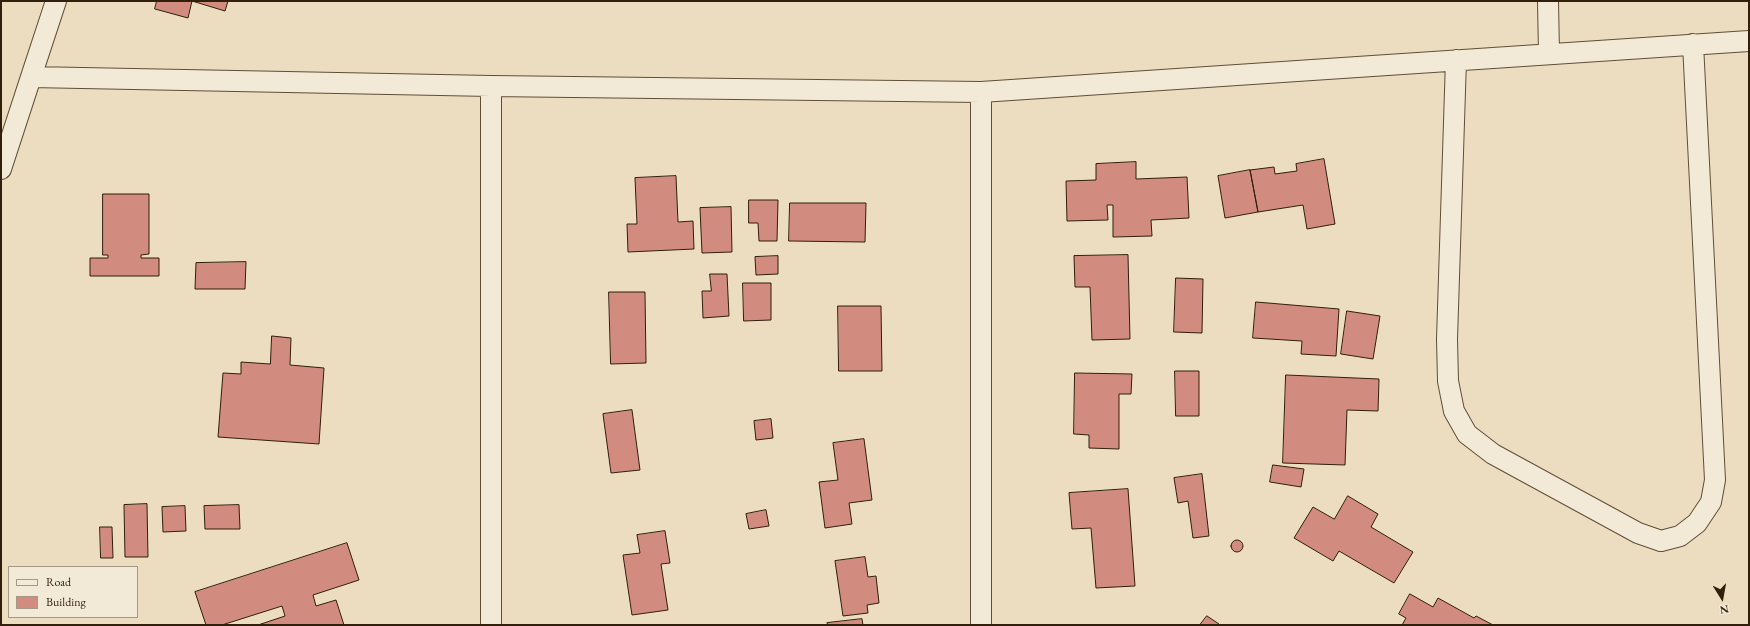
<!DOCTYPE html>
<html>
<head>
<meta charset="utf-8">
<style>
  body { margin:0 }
  #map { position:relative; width:1750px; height:626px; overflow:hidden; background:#ecddc1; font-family:"EB Garamond",serif }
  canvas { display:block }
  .frame { position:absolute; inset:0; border:2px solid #311e0b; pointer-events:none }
  .legend { position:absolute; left:8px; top:566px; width:130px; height:52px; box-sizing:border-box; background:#f3e9d7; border:1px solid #a59885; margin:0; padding:5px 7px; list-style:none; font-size:12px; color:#311e0b }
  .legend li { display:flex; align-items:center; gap:8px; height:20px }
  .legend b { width:20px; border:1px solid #a59885 }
  .north { position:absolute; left:1702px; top:578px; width:40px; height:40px; -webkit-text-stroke:3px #f3e9d7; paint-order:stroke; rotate:169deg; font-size:11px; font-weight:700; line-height:16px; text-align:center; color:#311e0b }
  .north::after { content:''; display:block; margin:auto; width:14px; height:18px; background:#311e0b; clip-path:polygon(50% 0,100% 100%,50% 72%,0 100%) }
</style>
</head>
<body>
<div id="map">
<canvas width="1750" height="626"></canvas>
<div class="frame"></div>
<ul class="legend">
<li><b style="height:5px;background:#f3e9d7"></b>Road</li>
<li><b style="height:11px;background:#d18b7f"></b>Building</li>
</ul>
<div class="north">N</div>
</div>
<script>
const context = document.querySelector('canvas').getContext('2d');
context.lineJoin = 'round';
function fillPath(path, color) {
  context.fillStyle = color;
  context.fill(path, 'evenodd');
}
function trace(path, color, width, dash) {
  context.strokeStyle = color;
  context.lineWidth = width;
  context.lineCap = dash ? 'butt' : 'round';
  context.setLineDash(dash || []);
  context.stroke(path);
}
const building = new Path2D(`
  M157,1H228L225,11L192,1L188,18L155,9Z
  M1324,159L1335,224L1307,229L1303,205L1258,212L1250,170L1274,167L1275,174L1297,171L1296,164Z
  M1136,162V179L1187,177L1189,218L1151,220L1152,236L1113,237V205H1107L1108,220L1067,221L1066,181L1096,180V164Z
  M1250,170L1258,212L1225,218L1218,176Z
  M676,176L678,222L693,221L694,249L628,252L627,224H637L635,178Z
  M103,194H149V254L141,255V258H159V276H90V258H108V255H103Z
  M749,200H778L777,241H759L758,223H749Z
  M790,203H866L865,242L789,241Z
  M731,207L732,252L702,253L700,208Z
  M1128,255L1130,339L1092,340L1090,287H1075L1074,256Z
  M778,256V274L756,275L755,257Z
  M246,262L245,289H195L196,263Z
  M710,274H727L729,316L703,318L702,291H711Z
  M1176,278L1203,279L1202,333L1174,332Z
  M743,283H771V320L744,321Z
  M609,292H645L646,363L611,364Z
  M1256,302L1339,309L1336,356L1301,354L1302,341L1253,338Z
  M838,306H881L882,371H839Z
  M1347,311L1380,316L1373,359L1341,354Z
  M272,336L291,338L290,365L324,368L319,444L218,437L223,373L241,374V362L270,364Z
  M1175,371H1199V416H1176Z
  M1075,373L1132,374L1131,394H1119V449L1089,448V435L1074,434Z
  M1286,375L1379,379L1378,411L1347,410L1345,465L1283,463Z
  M632,410L640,470L611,473L603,414Z
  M771,419L773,438L756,440L754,421Z
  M864,439L872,500L849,503L852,524L825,528L819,482L838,480L833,443Z
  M1273,465L1304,469L1301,487L1270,482Z
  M1202,474L1209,536L1193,538L1188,501L1178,503L1174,478Z
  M1128,489L1135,586L1096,588L1091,528L1072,529L1069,493Z
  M1348,496L1378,514L1371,527L1413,552L1394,583L1339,551L1333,561L1294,538L1313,507L1334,519Z
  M147,504L148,557H125L124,505Z
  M239,505L240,529H205L204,506Z
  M185,506L186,531L163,532L162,507Z
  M766,510L769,526L749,529L746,514Z
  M100,527H112L113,558H101Z
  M665,531L670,563L661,564L668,610L632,615L623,555L640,553L637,535Z
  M1231 546a6 6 0 1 1 12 0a6 6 0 1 1-12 0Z
  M347,543L359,580L313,595L316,606L336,600L344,625H258L285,616L282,606L222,625H206L195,592Z
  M865,557L868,577L876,576L879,603L867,605L868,613L843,616L835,561Z
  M1410,594L1433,607L1438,598L1474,618L1476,616L1493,625H1402L1406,618L1399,614Z
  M1207,616L1219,624L1218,625H1200Z
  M862,619L863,625H828L827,623Z`);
fillPath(building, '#d18b7f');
trace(building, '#311e0b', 1);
const minor = new Path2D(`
  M1548,1L1549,53
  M1456,60L1447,339L1448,381L1454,411L1467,434L1493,454L1638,533L1661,541L1680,536L1697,523L1711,502L1715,480L1693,44
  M31,77L56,1
  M981,92V625
  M1,169L31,77L491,86L981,92L1749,41
  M491,625V86`);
trace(minor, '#604e38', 22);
trace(minor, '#f3e9d7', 20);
</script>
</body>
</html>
